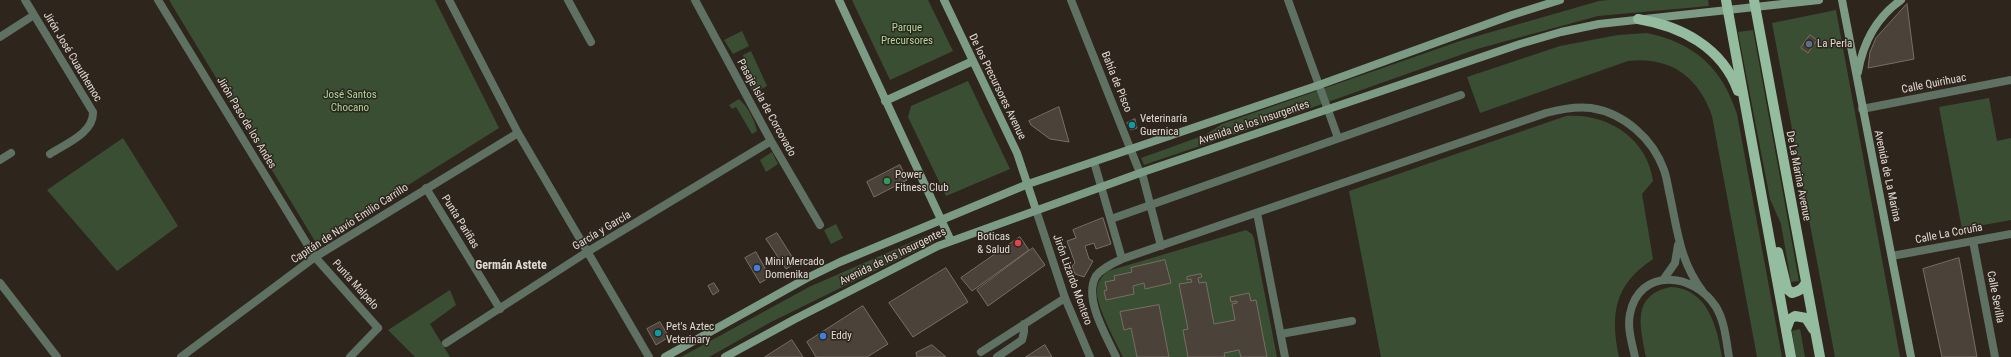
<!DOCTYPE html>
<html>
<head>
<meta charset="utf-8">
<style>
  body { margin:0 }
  canvas { display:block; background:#2e251d }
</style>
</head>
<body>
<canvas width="2011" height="357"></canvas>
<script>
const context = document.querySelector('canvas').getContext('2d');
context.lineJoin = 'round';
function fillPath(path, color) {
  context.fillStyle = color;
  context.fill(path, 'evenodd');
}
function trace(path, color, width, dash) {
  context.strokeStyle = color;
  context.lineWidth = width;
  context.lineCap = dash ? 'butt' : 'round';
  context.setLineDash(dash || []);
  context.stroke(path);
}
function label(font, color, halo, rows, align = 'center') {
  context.font = font + ' "Roboto Condensed",sans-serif';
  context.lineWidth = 3;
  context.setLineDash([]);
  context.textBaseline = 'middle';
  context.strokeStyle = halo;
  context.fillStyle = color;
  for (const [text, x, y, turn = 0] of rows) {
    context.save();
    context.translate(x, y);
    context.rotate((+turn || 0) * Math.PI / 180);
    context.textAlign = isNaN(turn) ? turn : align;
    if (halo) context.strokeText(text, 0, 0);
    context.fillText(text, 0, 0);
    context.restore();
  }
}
fillPath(new Path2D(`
  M169,0H435L499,128L316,243Z
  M852,0H928L953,51L890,80Z
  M1609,0H1708L1709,6L1598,16L1477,49L1294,114L1144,165L1141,158L1205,135L1222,124L1460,41L1599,1Z
  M1836,10L1900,357H1835L1772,23Z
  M1753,30L1799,281L1791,282L1781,224L1770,199L1738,32Z
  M742,31L749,46L733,54L724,40Z
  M1647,33C1695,43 1722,68 1737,114L1782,357H1757L1712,116C1699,77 1670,56 1628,61L1480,113L1467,77L1560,46L1618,35Z
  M751,51L767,86L753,93C746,81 747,68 743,55Z
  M968,81L1010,169L946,196L908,117L911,106Z
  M1989,98L1997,141L2011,138V220L1962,229L1939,107Z
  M739,99C748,107 754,119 757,131L752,134L736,107L732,109L729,105Z
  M1566,116C1606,113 1647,137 1653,181L1642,194L1653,259C1614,285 1610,314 1619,357H1381L1349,191Z
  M123,138L178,226L117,271L47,190Z
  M772,152L778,164L766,172L760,160Z
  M836,224L843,238L831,244L824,230Z
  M1246,230L1252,234L1254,239L1277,357H1123C1116,342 1095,304 1097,290C1097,282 1102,276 1108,271Z
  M930,234L934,242L771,322L709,357H681L809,287Z
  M1670,287C1708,288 1717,327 1722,357H1646C1641,328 1630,296 1670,287Z
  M450,290L456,305L430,324L450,357H415L388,330Z
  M1800,329L1805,357H1796L1792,331Z`), '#394e32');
const building = new Path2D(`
  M1907,4L1914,59L1868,68L1870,52L1876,38Z
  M1810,35L1817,40L1808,53L1801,48Z
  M1059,107L1069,142L1050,139L1031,125L1029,121Z
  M1135,119L1137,128L1131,130L1127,123Z
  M900,165L907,180L874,197L867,182Z
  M1103,218L1111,244L1096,249L1094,243L1085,246L1089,259L1093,261L1084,277L1075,274L1072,266L1075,263L1067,241L1076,238L1073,230Z
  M777,233L796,263L786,269L766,239Z
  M1020,237L1029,250L972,291L961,278Z
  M1033,248L1045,265L988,306L977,290Z
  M756,252L770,277L760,283L745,258Z
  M1959,258L1977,357H1942L1923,269Z
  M1165,260L1171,283L1145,289L1144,283L1133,286L1134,294L1106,300L1104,291L1107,290L1105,282L1115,280L1114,276L1132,272L1131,268Z
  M946,268L968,302L913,337L889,303Z
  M1201,274L1202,277L1198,278L1199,283L1206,282L1214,324L1235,320L1232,304L1237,303V301L1231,302L1230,297L1249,293L1251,301L1256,300L1267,357H1241L1239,350L1224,353L1225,357H1188L1183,330L1188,329L1179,284L1192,282L1191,279L1187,280V277Z
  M714,283L719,291L713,295L708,286Z
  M1159,305L1169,357H1137L1131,328L1124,330L1120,312Z
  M863,306L888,344L867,357H816L807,342Z
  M660,322L669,337L656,345L647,329Z
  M792,340L803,357H765Z
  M932,345L946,357H917L916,353Z
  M1045,345L1052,357H1026Z`);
fillPath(building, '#4b4339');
trace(building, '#776f64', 1);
trace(new Path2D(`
  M1328,110L1338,138
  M1094,162L1122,259
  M1142,173L1161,246
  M426,188L500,309
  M1257,213L1285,357
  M1111,219L1461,95
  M1663,280L1675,263L1678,245
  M1281,334L1352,321
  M981,352L1065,298
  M997,357L1022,340L1024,332V324
  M1116,357C1106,335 1083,298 1096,276C1102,268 1113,263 1122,259L1546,113C1561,109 1575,106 1591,108C1624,113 1653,139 1664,170C1667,178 1668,188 1670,196C1678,234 1680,261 1703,292
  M1635,357C1632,343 1627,328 1630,314C1639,267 1694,272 1716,307C1725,322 1726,340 1729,357`), '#5e7163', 8);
trace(new Path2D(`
  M0,283L57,357
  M350,357L378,328`), '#5e7163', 8);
trace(new Path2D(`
  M25,0L93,112C94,133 65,144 50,154
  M158,0L315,257L378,328
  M449,0L518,133L649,357
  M568,0L591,42
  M695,0L771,141L820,225
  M1071,0L1140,173
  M1288,0L1328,110
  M0,37L34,15
  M1862,109L2011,80
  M0,160L11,153
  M1036,210L1065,298L1090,357
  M1973,241L1995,357
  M1892,256L2011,234
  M446,343L587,252L771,141
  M181,357L315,257L518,133`), '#5e7163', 8);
trace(new Path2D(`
  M839,0L951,241
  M944,0L1017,153L1036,210
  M1842,0L1911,357
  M1858,72C1863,43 1877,17 1901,0
  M885,101L973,61
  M665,357L807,278L840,262L1028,184L1319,85L1512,15L1560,0
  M725,357L795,319L938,246L1140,173L1520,44L1561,32L1599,24L1819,0`), '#7c9b85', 8);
trace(new Path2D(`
  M1726,0L1791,357
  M1754,0L1820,357
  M1638,19C1681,26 1722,47 1738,91
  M1778,252L1787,289L1792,293C1798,291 1802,290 1805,284
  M1786,330L1790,319L1795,316L1806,318L1813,329`), '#94bc9f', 10);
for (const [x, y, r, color] of [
  [1809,44,4,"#5c6f8a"],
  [1132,125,4,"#0f9aa8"],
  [887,181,4,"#2e9e5b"],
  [1018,243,4,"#e0444e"],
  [757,268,4,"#3f7fe0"],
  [658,333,4,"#0f9aa8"],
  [823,336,4,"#3f7fe0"]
]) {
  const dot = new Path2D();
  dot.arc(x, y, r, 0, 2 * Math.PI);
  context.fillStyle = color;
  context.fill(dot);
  trace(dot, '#2e251d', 1.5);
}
label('11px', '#a8d999', '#2e251d', [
  ["Parque",907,28],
  ["Precursores",907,41],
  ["José Santos",350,95],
  ["Chocano",350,108]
]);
label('11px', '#e1dbd5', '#2e251d', [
  ["La Perla",1817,44],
  ["Veterinaría",1140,119],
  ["Guernica",1140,132],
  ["Power",895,175],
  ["Fitness Club",895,188],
  ["Boticas",1010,237,"right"],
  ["& Salud",1010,250,"right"],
  ["Mini Mercado",765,262],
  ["Domenika",765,275],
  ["Pet's Aztec",666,327],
  ["Veterinary",666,340],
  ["Eddy",831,336]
], 'left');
label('11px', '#e1dbd5', '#2e251d', [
  ["Jirón José Cuauthemoc",72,57,59],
  ["Bahía de Pisco",1116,82,68],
  ["Calle Quirihuac",1934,84,-11],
  ["De los Precursores Avenue",997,87,64],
  ["Pasaje Isla de Corcovado",766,108,61],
  ["Jirón Paso de los Andes",246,123,59],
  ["Avenida de los Insurgentes",1254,123,-19],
  ["De La Marina Avenue",1798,176,79],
  ["Avenida de La Marina",1887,176,78],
  ["Punta Pariñas",460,222,58],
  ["Capitán de Navío Emilio Carrillo",350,224,-33],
  ["García y García",602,231,-31],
  ["Calle La Coruña",1949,234,-11],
  ["Avenida de los Insurgentes",893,257,-26],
  ["Jirón Lizardo Montero",1072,280,70],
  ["Punta Malpelo",355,285,48],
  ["Calle Sevilla",1995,297,79]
]);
label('bold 12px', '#e1dbd5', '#2e251d', [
  ["Germán Astete",511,266]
]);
</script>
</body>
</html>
